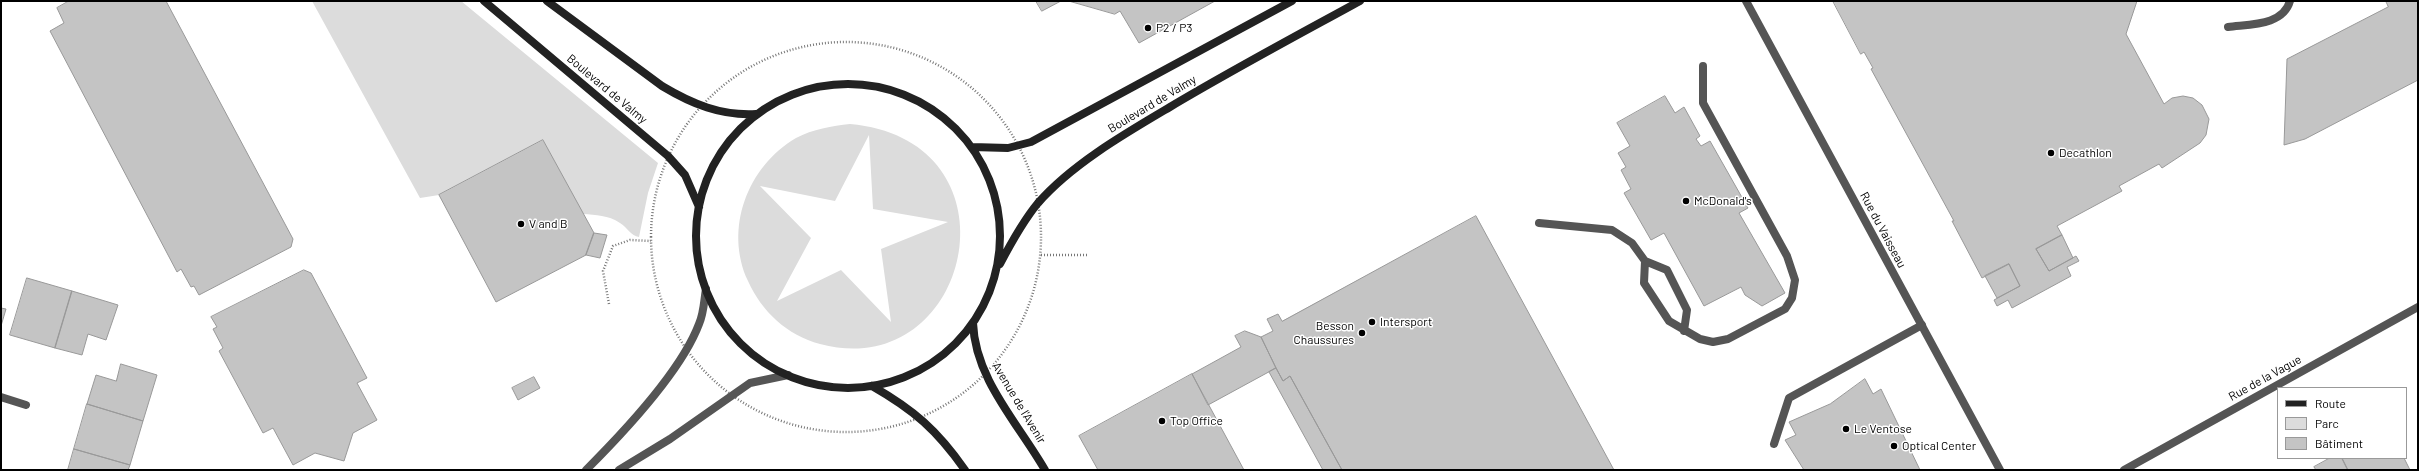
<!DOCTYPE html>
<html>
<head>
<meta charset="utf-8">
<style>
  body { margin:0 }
  #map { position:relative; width:2419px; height:471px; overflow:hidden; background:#fff; font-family:Barlow,sans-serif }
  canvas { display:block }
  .frame { position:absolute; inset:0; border:2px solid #000; pointer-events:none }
  .legend { position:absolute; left:2277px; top:387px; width:130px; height:72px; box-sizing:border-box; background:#fff; border:1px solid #999; margin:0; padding:5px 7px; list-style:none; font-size:12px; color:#000 }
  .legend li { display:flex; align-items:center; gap:8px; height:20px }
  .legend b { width:20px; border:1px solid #999 }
</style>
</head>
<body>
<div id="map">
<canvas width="2419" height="471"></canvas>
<div class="frame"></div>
<ul class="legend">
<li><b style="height:5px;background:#222"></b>Route</li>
<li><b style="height:11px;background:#dcdcdc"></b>Parc</li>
<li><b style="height:11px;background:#c4c4c4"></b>Bâtiment</li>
</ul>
</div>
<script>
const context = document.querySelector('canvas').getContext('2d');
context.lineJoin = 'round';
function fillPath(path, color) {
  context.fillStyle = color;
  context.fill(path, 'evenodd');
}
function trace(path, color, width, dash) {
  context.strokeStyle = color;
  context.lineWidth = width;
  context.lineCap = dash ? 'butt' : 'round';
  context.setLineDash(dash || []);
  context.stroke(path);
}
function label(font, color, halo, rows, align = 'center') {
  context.font = font + ' Barlow,sans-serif';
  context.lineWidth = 3;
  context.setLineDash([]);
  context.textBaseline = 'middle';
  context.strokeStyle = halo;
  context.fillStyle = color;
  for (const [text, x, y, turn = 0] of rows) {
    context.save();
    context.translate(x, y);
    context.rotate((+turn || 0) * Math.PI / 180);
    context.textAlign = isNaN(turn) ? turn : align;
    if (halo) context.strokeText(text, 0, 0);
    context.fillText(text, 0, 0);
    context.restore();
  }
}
fillPath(new Path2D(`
  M312,1H461L658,163L648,193L639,237C631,236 627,227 620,223C608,215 596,215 583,214L543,140L439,195L420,198Z
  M850,124C1027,140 972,385 820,344C787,335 762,312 748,281C724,229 747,167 796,138C813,129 832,126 850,124ZM869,135L873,209L948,222L881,249L891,322L841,270L777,301L811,238L760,186L835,201Z`), '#dcdcdc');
const building = new Path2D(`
  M69,1H166L293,239L291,247L199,295L194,286L191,287L181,269L177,272L50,31L64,23L57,8Z
  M1036,1H1061L1042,11Z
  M1069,1H1215L1139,43L1120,11L1115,14Z
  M1833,1H2137L2126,34L2164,104L2172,98L2183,96L2193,98L2202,105L2209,119L2206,135L2200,143L2162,168L2159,164L2119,186L2122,191L2057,226L2062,235L2036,249L2049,271L2076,256L2079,261L2067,267L2071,276L2012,308L2008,300L1997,306L1994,300L2020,286L2009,264L1982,278L1952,221H1954L1871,69L1873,68L1864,52L1861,54Z
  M2386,1H2418V80L2305,139L2284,145L2287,59L2388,7Z
  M1665,96L1675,113L1684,107L1700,136L1696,139L1701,146L1710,141L1748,208L1739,213L1785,293L1762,306L1745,295L1741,287L1704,306L1664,233L1651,240L1624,193L1631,189L1621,170L1626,167L1618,153L1630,146L1617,123Z
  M543,140L594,233L586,255L496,302L439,195Z
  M1476,216L1614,470H1342L1290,376L1283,381L1276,368L1261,337L1273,331L1267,319L1278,314L1282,321Z
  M594,233L607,235L600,258L586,255Z
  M2062,235L2073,258L2049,271L2036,249Z
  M2009,264L2020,286L1997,298L1985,276Z
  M304,270L311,273L367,378L357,383L377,420L353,433L344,461L315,453L293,465L273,428L263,433L219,351L223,348L213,329L217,327L211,317Z
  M27,278L72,291L55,348L10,335Z
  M72,291L118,305L106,340L88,334L82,355L55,348Z
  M1,308L6,309L1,326Z
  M1245,331L1261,337L1276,368L1208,405L1192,374L1241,347L1235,336Z
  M121,364L157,375L143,421L87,404L96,375L116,381Z
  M1276,368L1283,381L1290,376L1342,470H1323L1269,372Z
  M1192,374L1244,470H1098L1079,436Z
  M534,377L540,388L518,400L512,388Z
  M1865,379L1873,394L1881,389L1920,470H1804L1785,440L1796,435L1789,422L1830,404Z
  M87,404L143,421L130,465L74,449Z
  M74,449L130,465L128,470H68Z
  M2330,458H2342L2348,470H2316L2314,467Z
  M2342,458H2404L2410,470H2348Z`);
fillPath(building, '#c4c4c4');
trace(building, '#999', 1);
trace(new Path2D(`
  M651 237a195 195 0 1 1 390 0a195 195 0 1 1-390 0Z
  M1041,255H1087
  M609,304L603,271L613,246L630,240L651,241`), '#777', 2.5, [1, 2]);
trace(new Path2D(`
  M2228,27C2249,24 2283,26 2290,1
  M1539,223L1612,230L1632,243L1645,261L1644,283L1669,321L1700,339L1713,342L1728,339L1785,309L1792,298L1795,280L1787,256L1703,103V66
  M1645,261L1667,270L1687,310L1684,331
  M1774,444L1789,398L1922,325
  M586,470C622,434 681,372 699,324C704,313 704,300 706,289
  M619,470L670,439L750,383L788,375`), '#555', 8);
trace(new Path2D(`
  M1746,1L2000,470
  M1,397L26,405
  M2124,470L2418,307`), '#555', 8);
trace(new Path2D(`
  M484,1L668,156L685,175L699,207
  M547,1L662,86C692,104 721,116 756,114
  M696 236a152 152 0 1 1 304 0a152 152 0 1 1-304 0Z
  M972,147L1008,148L1031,142L1292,1
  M1000,264C1011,243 1023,221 1038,203C1072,164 1126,133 1170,107C1232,70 1296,36 1360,1
  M973,323C975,379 1018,423 1045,470
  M872,386C914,410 937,430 965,470`), '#222', 8);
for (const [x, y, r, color] of [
  [1148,28,4,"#000"],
  [2051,153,4,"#000"],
  [1686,201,4,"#000"],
  [521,224,4,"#000"],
  [1372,322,4,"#000"],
  [1362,333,4,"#000"],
  [1162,421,4,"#000"],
  [1846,429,4,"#000"],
  [1894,446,4,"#000"]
]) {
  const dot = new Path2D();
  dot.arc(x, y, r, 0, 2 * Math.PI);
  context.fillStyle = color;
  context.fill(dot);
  trace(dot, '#fff', 1.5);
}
label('12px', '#000', '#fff', [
  ["P2 / P3",1156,28],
  ["Decathlon",2059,153],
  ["McDonald's",1694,201],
  ["V and B",529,224],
  ["Intersport",1380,322],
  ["Besson",1354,326,"right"],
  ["Chaussures",1354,340,"right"],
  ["Top Office",1170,421],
  ["Le Ventose",1854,429],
  ["Optical Center",1902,446]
], 'left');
label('12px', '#000', '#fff', [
  ["Boulevard de Valmy",607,89,40],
  ["Boulevard de Valmy",1152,104,-31],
  ["Rue du Vaisseau",1883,230,62],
  ["Rue de la Vague",2265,378,-29],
  ["Avenue de l'Avenir",1019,403,59]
]);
</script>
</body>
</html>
